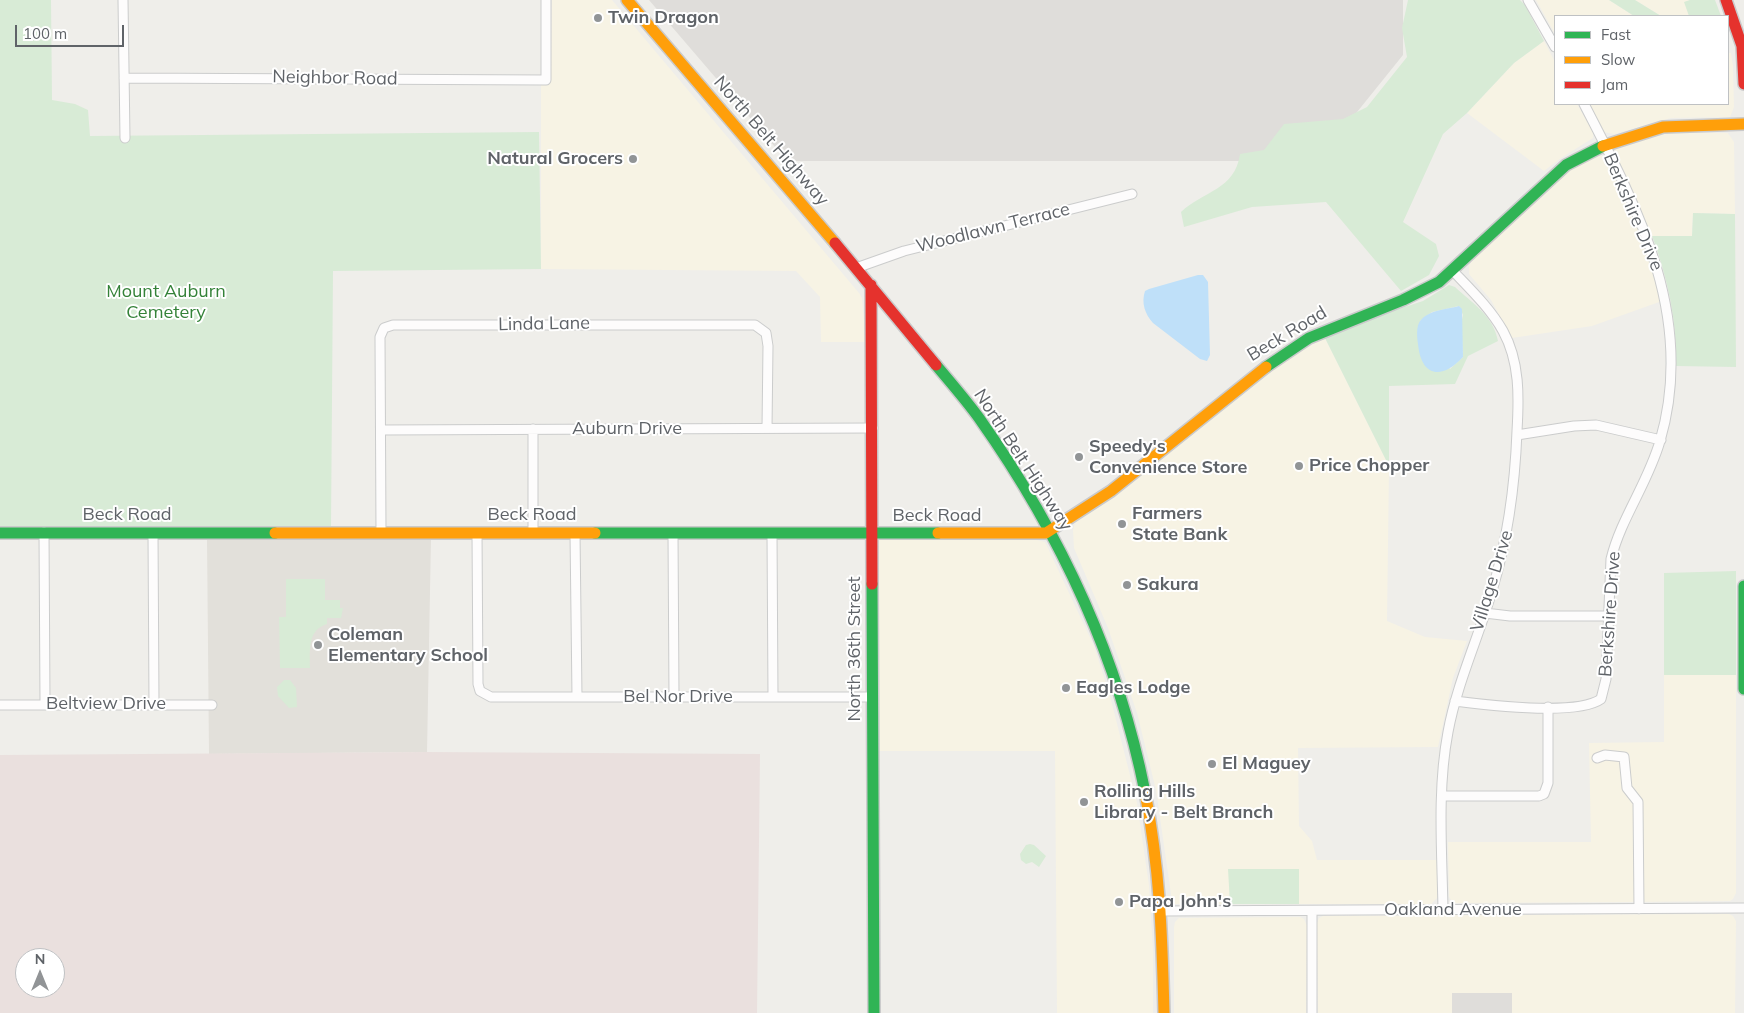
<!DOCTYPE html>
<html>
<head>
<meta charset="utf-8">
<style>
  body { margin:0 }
  #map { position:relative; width:1744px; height:1013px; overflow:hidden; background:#efeeea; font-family:Mulish,sans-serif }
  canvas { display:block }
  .legend { position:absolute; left:1554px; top:15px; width:175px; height:90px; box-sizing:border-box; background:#fff; border:1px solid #bfc1c3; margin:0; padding:6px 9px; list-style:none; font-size:15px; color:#5f6368 }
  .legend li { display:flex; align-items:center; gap:10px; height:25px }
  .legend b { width:25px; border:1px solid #bfc1c3 }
  .north { position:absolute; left:15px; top:948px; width:50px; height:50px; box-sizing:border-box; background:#fff; border:1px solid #bfc1c3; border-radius:50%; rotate:0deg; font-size:14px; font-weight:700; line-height:20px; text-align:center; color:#5f6368 }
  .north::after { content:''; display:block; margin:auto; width:18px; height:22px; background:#919496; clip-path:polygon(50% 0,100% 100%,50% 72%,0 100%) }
  .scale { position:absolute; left:15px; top:25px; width:109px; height:22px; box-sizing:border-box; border:2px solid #5f6368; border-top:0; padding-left:6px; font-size:15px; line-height:18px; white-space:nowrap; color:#5f6368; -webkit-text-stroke:4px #fff; paint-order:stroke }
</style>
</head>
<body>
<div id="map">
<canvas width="1744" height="1013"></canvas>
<ul class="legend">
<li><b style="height:6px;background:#30b455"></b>Fast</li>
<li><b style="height:6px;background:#ff9f0a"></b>Slow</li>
<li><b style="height:6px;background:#e5322d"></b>Jam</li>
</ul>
<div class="north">N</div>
<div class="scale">100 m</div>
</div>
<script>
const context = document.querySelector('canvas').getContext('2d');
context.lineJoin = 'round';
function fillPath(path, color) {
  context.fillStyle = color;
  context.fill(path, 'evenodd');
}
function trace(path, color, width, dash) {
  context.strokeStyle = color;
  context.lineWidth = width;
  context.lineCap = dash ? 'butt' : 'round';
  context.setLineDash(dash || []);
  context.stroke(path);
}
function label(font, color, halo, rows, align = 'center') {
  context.font = font + ' Mulish,sans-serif';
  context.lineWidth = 4;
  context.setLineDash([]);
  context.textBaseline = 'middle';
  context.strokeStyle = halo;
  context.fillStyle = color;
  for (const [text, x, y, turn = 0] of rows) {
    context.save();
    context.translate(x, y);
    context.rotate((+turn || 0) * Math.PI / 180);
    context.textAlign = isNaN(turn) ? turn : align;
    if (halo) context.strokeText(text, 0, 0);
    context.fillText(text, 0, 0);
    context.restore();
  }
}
fillPath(new Path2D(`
  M552,0H612L859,293L862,298L866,342H821L820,297L796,271L541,269V85L551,74Z
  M1536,0H1609L1634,16H1555V34Z
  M1635,0H1690L1685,2L1689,16H1661Z
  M1544,41L1555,62V104H1577L1593,132V138L1561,158L1544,171L1467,113L1514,63Z
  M1728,53H1731L1733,66L1734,107L1730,117L1671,118L1614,134L1603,132L1589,104H1728Z
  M1669,133H1728L1734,142L1735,214L1693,213L1692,236H1652L1614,156L1616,146Z
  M1598,155L1603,156L1607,162L1641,234L1650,257L1662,301L1592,326L1512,338L1491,300L1469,274V266L1472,260L1558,178L1571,168Z
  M1325,338L1389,466L1387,621L1425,637L1467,641L1453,678L1438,747L1298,748L1299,826L1312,841L1317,860H1437V898L1431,904H1299V869H1229L1230,904H1174L1172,901L1156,790L1137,713L1108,628L1074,548L1073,530L1075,523L1147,469L1252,382L1280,362Z
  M880,537L1033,539L1045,542L1094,646L1110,696L1137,803L1149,885L1153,950V1013H1057L1055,751H877V539Z
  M1664,675H1736V893L1733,899L1730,901L1628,902L1456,903L1451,900L1449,897L1448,842H1591L1589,743L1664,742Z
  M1729,914L1733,916L1736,921L1735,1013H1512V993H1453L1452,1013H1318L1317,923L1319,918L1323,916Z
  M1300,917L1304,919L1307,926L1306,1013H1174V927L1175,922L1179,918Z`), '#f7f3e4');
fillPath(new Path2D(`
  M649,0H1403V55L1349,122L1267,161H787Z
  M1452,993H1512V1013H1452Z`), '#dfddda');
fillPath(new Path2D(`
  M207,537H431L427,752L209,754Z`), '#e2e0da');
fillPath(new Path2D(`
  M427,752L760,754L757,1013H0V755ZM25,958H55V988H25Z`), '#eae0de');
fillPath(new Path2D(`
  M0,0H51L52,100L75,104L88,110L90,136L539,132L541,269L333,271L331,527L0,526Z
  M1408,0H1520L1525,5L1544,41L1514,63L1467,113L1443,134L1403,222L1436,244L1439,256L1429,275L1401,291L1326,202L1252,207L1184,227L1181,212C1203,191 1235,190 1240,154L1264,150L1284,124L1343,119L1367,107L1407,57L1402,28Z
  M1609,0H1635L1661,16H1634Z
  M1690,0H1715L1721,16H1689L1684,2Z
  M1693,213L1735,214L1736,367L1676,366C1677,321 1668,279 1652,236H1692Z
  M1449,285L1455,287C1472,303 1493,315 1498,341L1468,356L1455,384L1389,386V466L1325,338L1362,321L1423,301ZM1459,306L1463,315L1461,324L1463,357L1450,369L1420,321L1432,312Z
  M1736,571V675H1664V573Z
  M286,579H325V600H340V608H343L341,618H327V624C307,630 310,651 310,668H280L279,617H286Z
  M284,680H290L296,688L297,707L289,708L278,696L277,687Z
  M1030,844L1034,845L1046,856L1039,867L1032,862L1026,864L1021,860L1020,854L1026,845Z
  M1228,869H1299V904H1230Z`), '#d8ebd6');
fillPath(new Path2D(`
  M1198,275H1203L1208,282L1210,355L1207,361L1200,359L1153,323C1145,314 1141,303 1145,291L1149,289Z
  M1459,306L1462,309L1463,357C1441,381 1421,376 1418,344C1417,337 1416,327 1420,321C1430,309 1446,310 1459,306Z`), '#bfe0f9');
const street = new Path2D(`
  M123,0L125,138
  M1528,0L1555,47
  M124,78L546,80V0
  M856,268L904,251L1132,194
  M533,429V533
  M381,430L873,428
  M1517,435L1574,426L1596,425L1661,440
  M44,532L45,704
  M381,532L380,337L384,328L393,325H755L766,333L768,346L767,428
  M153,533L154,704
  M477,533L478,684L480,691L491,697H873
  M575,533L577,697
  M673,533L674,697
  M772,533L773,697
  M1485,613L1510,616H1607
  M1455,701C1486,705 1577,716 1601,699L1606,679L1611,559C1621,518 1648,483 1660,441C1696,319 1639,210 1584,104
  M0,705H212
  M1597,758L1605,755L1624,757L1627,788L1638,802L1639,909
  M1442,796H1539L1544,794L1548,783V707
  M1443,910C1442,851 1437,790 1448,732C1457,683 1478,639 1492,591C1508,538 1515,486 1517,431C1519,397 1520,362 1503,331C1490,308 1470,289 1452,270
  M1162,911L1744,908
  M1312,911V1013`);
const fast = new Path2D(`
  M936,365C951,383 966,400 979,418C1059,531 1118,657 1145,792
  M1266,367L1309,338L1403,300L1439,282L1566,165L1603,146
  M0,533H275
  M595,533H938
  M872,584L874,1013
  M1744,586V689`);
const slow = new Path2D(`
  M627,0L835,243
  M1603,146L1663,127L1744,124
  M275,533H595
  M938,533H1046L1111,491L1266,367
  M1145,792C1160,869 1162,936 1164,1013`);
const jam = new Path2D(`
  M1726,0L1742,46L1744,84
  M835,243L936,365
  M871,285L872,584`);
trace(street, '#cbcccc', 11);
trace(fast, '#cacacb', 14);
trace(slow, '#cacacb', 14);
trace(jam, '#cacacb', 14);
trace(street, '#fdfcfc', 9);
trace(fast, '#30b455', 11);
trace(slow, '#ff9f0a', 11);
trace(jam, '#e5322d', 11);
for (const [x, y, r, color] of [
  [598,18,5,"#919496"],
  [633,159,5,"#919496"],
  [1079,457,5,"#919496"],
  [1299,466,5,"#919496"],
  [1122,524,5,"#919496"],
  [1127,585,5,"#919496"],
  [318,645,5,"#919496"],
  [1066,688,5,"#919496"],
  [1212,764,5,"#919496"],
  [1084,802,5,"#919496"],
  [1119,902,5,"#919496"]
]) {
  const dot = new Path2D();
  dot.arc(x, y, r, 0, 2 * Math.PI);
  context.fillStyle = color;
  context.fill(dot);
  trace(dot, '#fff', 2);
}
label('bold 18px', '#5f6368', '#fff', [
  ["Twin Dragon",608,18],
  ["Natural Grocers",623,159,"right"],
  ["Speedy's",1089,447],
  ["Convenience Store",1089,468],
  ["Price Chopper",1309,466],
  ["Farmers",1132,514],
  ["State Bank",1132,535],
  ["Sakura",1137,585],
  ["Coleman",328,635],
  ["Elementary School",328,656],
  ["Eagles Lodge",1076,688],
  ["El Maguey",1222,764],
  ["Rolling Hills",1094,792],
  ["Library - Belt Branch",1094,813],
  ["Papa John's",1129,902]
], 'left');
label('18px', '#5f6368', '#fff', [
  ["Neighbor Road",335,78,1],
  ["North Belt Highway",771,141,49],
  ["Berkshire Drive",1633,212,67],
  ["Woodlawn Terrace",993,228,-14],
  ["Linda Lane",544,324,-1],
  ["Beck Road",1287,334,-31],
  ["Auburn Drive",627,429],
  ["North Belt Highway",1023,460,57],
  ["Beck Road",127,515],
  ["Beck Road",532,515],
  ["Beck Road",937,516],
  ["Village Drive",1492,581,-73],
  ["Berkshire Drive",1610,614,-86],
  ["North 36th Street",855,649,-90],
  ["Bel Nor Drive",678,697],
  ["Beltview Drive",106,704],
  ["Oakland Avenue",1453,910]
]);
label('18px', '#348238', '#fff', [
  ["Mount Auburn",166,292],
  ["Cemetery",166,313]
]);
</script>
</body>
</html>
